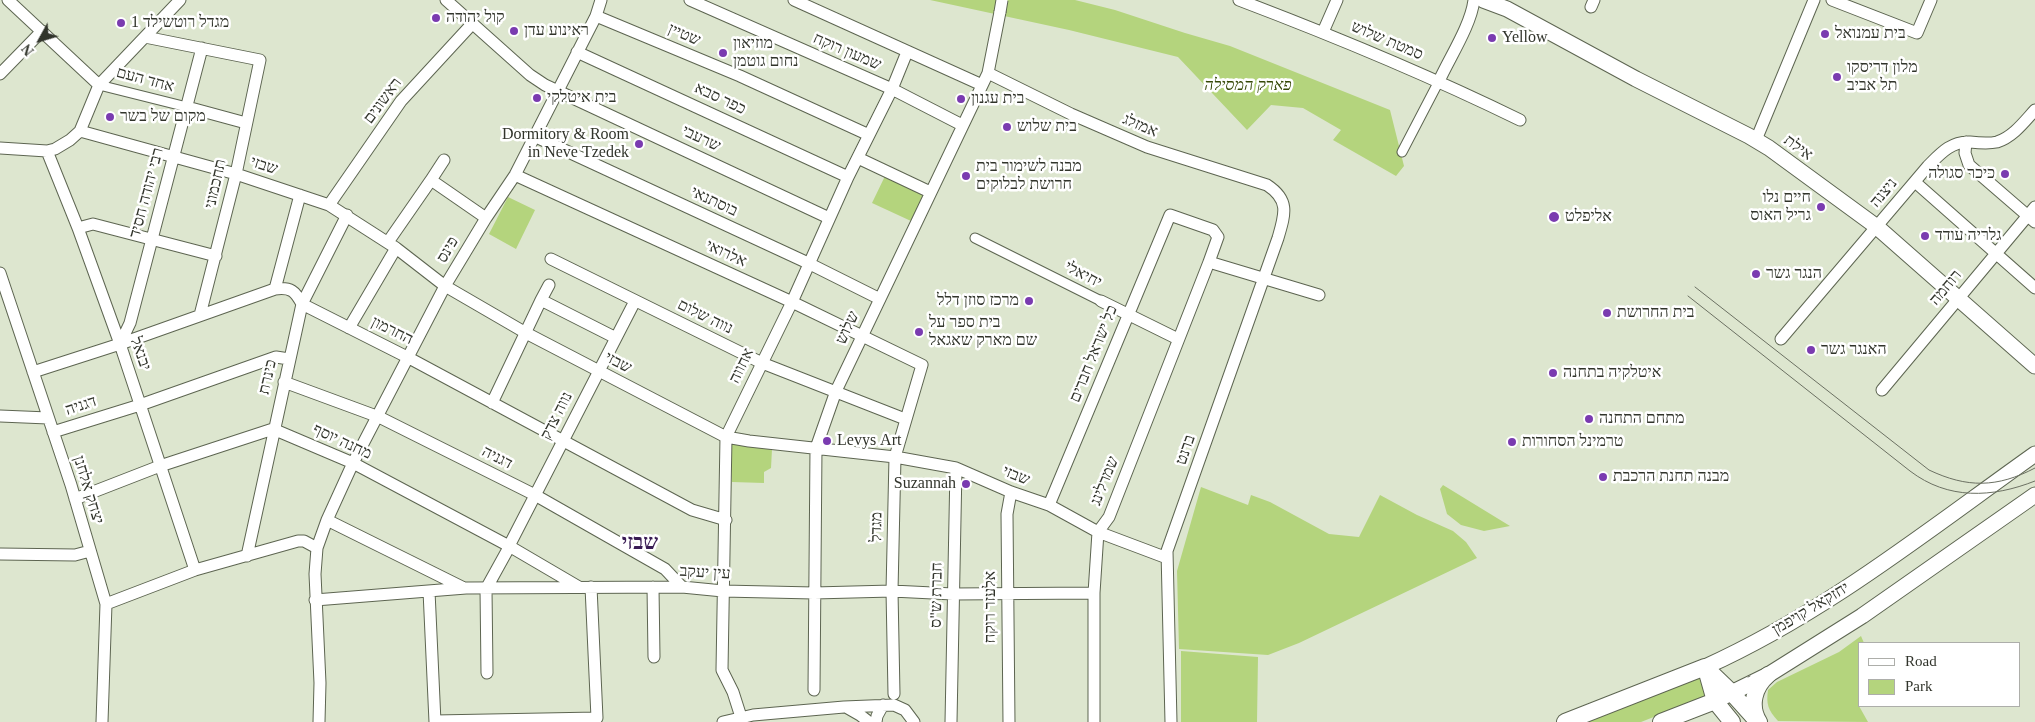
<!DOCTYPE html>
<html>
<head>
<meta charset="utf-8">
<style>
  body { margin:0 }
  #map { position:relative; width:2035px; height:722px; overflow:hidden; background:#dde6cf; font-family:"Times New Roman",serif }
  canvas { display:block }
  .legend { position:absolute; left:1858px; top:642px; width:162px; height:65px; box-sizing:border-box; background:#fff; border:1px solid #adaeaa; margin:0; padding:6px 9px; list-style:none; font-size:15px; color:#31342b }
  .legend li { display:flex; align-items:center; gap:10px; height:25px }
  .legend b { width:25px; border:1px solid #adaeaa }
  .north { position:absolute; left:15px; top:15px; width:50px; height:50px; -webkit-text-stroke:4px #fff; paint-order:stroke; rotate:231deg; font-size:14px; font-weight:700; line-height:20px; text-align:center; color:#31342b }
  .north::after { content:''; display:block; margin:auto; width:18px; height:22px; background:#31342b; clip-path:polygon(50% 0,100% 100%,50% 72%,0 100%) }
</style>
</head>
<body>
<div id="map">
<canvas width="2035" height="722"></canvas>
<ul class="legend">
<li><b style="height:6px;background:#fff"></b>Road</li>
<li><b style="height:14px;background:#b4d47d"></b>Park</li>
</ul>
<div class="north">N</div>
</div>
<script>
const context = document.querySelector('canvas').getContext('2d');
context.lineJoin = 'round';
function fillPath(path, color) {
  context.fillStyle = color;
  context.fill(path, 'evenodd');
}
function trace(path, color, width, dash) {
  context.strokeStyle = color;
  context.lineWidth = width;
  context.lineCap = dash ? 'butt' : 'round';
  context.setLineDash(dash || []);
  context.stroke(path);
}
function label(font, color, halo, rows, align = 'center') {
  context.font = font + ' "Times New Roman",Heebo,serif';
  context.lineWidth = 5;
  context.setLineDash([]);
  context.textBaseline = 'middle';
  context.strokeStyle = halo;
  context.fillStyle = color;
  for (const [text, x, y, turn = 0] of rows) {
    context.save();
    context.translate(x, y);
    context.rotate((+turn || 0) * Math.PI / 180);
    context.textAlign = isNaN(turn) ? turn : align;
    if (halo) context.strokeText(text, 0, 0);
    context.fillText(text, 0, 0);
    context.restore();
  }
}
fillPath(new Path2D(`
  M930,0H1075L1115,10L1185,33L1230,46L1390,110L1404,166L1396,176L1333,140L1341,130L1303,108L1271,105L1247,130L1178,57L1069,30Z
  M886,174L925,192L911,221L872,203Z
  M508,197L535,210L516,249L489,234Z
  M731,443L772,449L771,468L764,472V483L732,482Z
  M1443,485L1510,526L1484,531L1461,525L1447,514L1440,489Z
  M1201,487L1248,505L1251,495L1270,502L1329,534L1359,537L1380,495L1417,515L1453,531L1466,542L1477,558L1299,643L1268,655L1179,649L1177,571Z
  M1861,636L1864,643H1859V706L1868,722L1778,721C1768,710 1766,704 1768,690L1777,682L1839,652Z
  M1181,651L1258,657L1257,722H1181Z
  M1701,675L1707,696L1641,722H1580Z`), '#b4d47d');
const pedestrian = new Path2D(`
  M99,85L187,107
  M1402,152L1439,81
  M975,238L1101,301`);
const minor = new Path2D(`
  M8,0L99,85
  M446,0L530,75L545,85L829,218
  M690,0L892,89L962,125
  M794,0L982,85
  M1239,0C1334,36 1428,75 1520,120
  M1832,0L1917,33L1931,0
  M1591,7L1594,0
  M596,16L740,76L869,135
  M1323,32L1337,0
  M145,37L260,60L236,174L200,315
  M577,52L848,177
  M988,73L1071,114L1147,147L1267,185C1290,200 1285,214 1278,238L1167,551L1171,722
  M0,74L42,31
  M1439,81C1450,57 1471,25 1474,0
  M187,107L246,123
  M80,131L236,174L329,205L396,248L445,286L526,333L726,437L749,441L895,457L956,468L1011,492L1049,505L1098,532L1167,558
  M534,136L808,263L880,299
  M1756,140L1814,0
  M1966,142L1965,153L1969,165L2035,222
  M0,148L47,151L55,149L70,140L80,131L99,85L180,0
  M47,151L78,228L120,344L195,570
  M858,158L930,192
  M515,175L792,302L922,365L895,457L892,591L894,694
  M431,180L444,160
  M1915,182L2035,288
  M329,205L401,101L472,24
  M78,228L93,224L216,256
  M388,242L431,180L486,218
  M551,259L762,363L905,419
  M0,273L71,485L106,604L102,722
  M275,289L300,195
  M541,300L549,285
  M1101,301L1178,339
  M349,328L396,248
  M1781,339L1928,166C1940,154 1951,141 1970,142C1979,143 1988,144 1997,142C2013,137 2024,122 2035,110
  M120,344L130,323L202,48
  M33,372L120,344L275,289C291,287 295,291 302,304L409,358L692,510L726,520
  M284,382L379,417L535,495L665,569L682,587
  M1882,390L2035,207
  M492,403L541,300L616,338
  M0,416L48,418
  M53,432L140,405L276,357L289,359
  M75,499L160,466L273,429L353,463L509,546L579,587
  M1049,505L1170,215L1213,230L1218,237L1209,262L1319,295
  M327,520L462,587
  M509,546L635,301
  M0,554L75,555L90,551
  M247,556L302,304L347,215
  M653,587L654,657
  M429,591L435,722
  M315,600L466,588L682,587L723,591L814,593L892,591L953,594L1094,593
  M106,604L195,570L298,541H304L317,548
  M487,673L486,589L507,551
  M814,690L816,448L836,391L988,73L1000,12
  M846,707L860,715L869,722
  M741,717L733,692L722,670L726,437L792,302L848,177L892,89L907,52
  M435,721L597,718L591,587
  M319,722L320,683L315,574L317,548L327,520L353,463L445,286L486,218L515,175L596,16L601,0
  M723,722L753,715L844,707L894,705L905,710L914,722
  M876,722L877,716L883,705
  M951,722L956,468
  M1009,722L1007,514L1011,492
  M1094,722V593L1098,532L1109,517L1209,262`);
const tertiary = new Path2D(`
  M1483,0L1507,9L1636,79L1749,136L1769,148L1877,227L2035,366
  M1705,667C1825,613 1928,530 2035,454
  M1715,701L1768,675L1862,616L2035,495`);
const secondary = new Path2D(`
  M1705,667L1731,692L1758,722
  M1706,669L1715,701L1732,722
  M1565,722L1705,667
  M1661,722L1715,701
  M1759,722C1749,706 1754,687 1768,675`);
trace(pedestrian, '#5d6551', 11);
trace(minor, '#5d6551', 13);
trace(tertiary, '#5d6551', 17);
trace(secondary, '#5d6551', 18);
trace(pedestrian, '#fff', 9);
trace(minor, '#fff', 11);
trace(tertiary, '#fff', 15);
trace(secondary, '#fff', 16);
trace(new Path2D(`
  M1695,287L1929,470C1967,488 1997,488 2035,468
  M1688,296L1910,471C1948,500 1992,498 2035,481
  M1748,677L1750,676`), '#6b7062', 1);
const minorBridge = new Path2D(`
  M1000,12L1002,0`);
trace(minorBridge, '#5d6551', 13, []);
trace(minorBridge, '#fff', 11);
for (const [x, y, r, color] of [
  [436,18,5,"#7a3bb0"],
  [121,23,5,"#7a3bb0"],
  [514,31,5,"#7a3bb0"],
  [1825,34,5,"#7a3bb0"],
  [1492,38,5,"#7a3bb0"],
  [723,53,5,"#7a3bb0"],
  [1837,77,5,"#7a3bb0"],
  [537,98,5,"#7a3bb0"],
  [961,99,5,"#7a3bb0"],
  [110,117,5,"#7a3bb0"],
  [1007,127,5,"#7a3bb0"],
  [639,144,5,"#7a3bb0"],
  [2005,174,5,"#7a3bb0"],
  [966,176,5,"#7a3bb0"],
  [1821,207,5,"#7a3bb0"],
  [1554,217,6,"#7a3bb0"],
  [1925,236,5,"#7a3bb0"],
  [1756,274,5,"#7a3bb0"],
  [1029,301,5,"#7a3bb0"],
  [1607,313,5,"#7a3bb0"],
  [919,332,5,"#7a3bb0"],
  [1811,350,5,"#7a3bb0"],
  [1553,373,5,"#7a3bb0"],
  [1589,419,5,"#7a3bb0"],
  [827,441,5,"#7a3bb0"],
  [1512,442,5,"#7a3bb0"],
  [1603,477,5,"#7a3bb0"],
  [966,484,5,"#7a3bb0"]
]) {
  const dot = new Path2D();
  dot.arc(x, y, r, 0, 2 * Math.PI);
  context.fillStyle = color;
  context.fill(dot);
  trace(dot, '#fff', 2);
}
label('16px', '#31342b', '#fff', [
  ["קול יהודה",446,18],
  ["מגדל רוטשילד 1",131,23],
  ["ראינוע עדן",524,31],
  ["בית עמנואל",1835,34],
  ["Yellow",1502,38],
  ["מוזיאון",733,44],
  ["נחום גוטמן",733,62],
  ["מלון דריסקו",1847,68],
  ["תל אביב",1847,86],
  ["בית איטלקי",547,98],
  ["בית עגנון",971,99],
  ["מקום של בשר",120,117],
  ["בית שלוש",1017,127],
  ["Dormitory & Room",629,135,"right"],
  ["in Neve Tzedek",629,153,"right"],
  ["מבנה לשימור בית",976,167],
  ["חרושת לבלוקים",976,185],
  ["כיכר סגולה",1995,174,"right"],
  ["חיים נלו",1811,198,"right"],
  ["גריל האוס",1811,216,"right"],
  ["אליפלט",1565,217],
  ["גלריה עודד",1935,236],
  ["הנגר גשר",1766,274],
  ["מרכז סוזן דלל",1019,301,"right"],
  ["בית החרושת",1617,313],
  ["בית ספר על",929,323],
  ["שם מארק שאגאל",929,341],
  ["האנגר גשר",1821,350],
  ["איטלקיה בתחנה",1563,373],
  ["מתחם התחנה",1599,419],
  ["Levys Art",837,441],
  ["טרמינל הסחורות",1522,442],
  ["מבנה תחנת הרכבת",1613,477],
  ["Suzannah",956,484,"right"]
], 'left');
label('16px', '#31342b', '#fff', [
  ["שטיין",684,35,23],
  ["סמטת שלוש",1387,41,23],
  ["שמעון רוקח",847,52,23],
  ["אחד העם",145,80,15],
  ["כפר סבא",720,99,25],
  ["ראשונים",383,101,-53],
  ["אמזלג",1140,126,23],
  ["שרעבי",701,139,25],
  ["אילת",1798,148,36],
  ["שבזי",264,166,18],
  ["תחכמוני",216,184,-77],
  ["רבי יהודה חסיד",147,193,-75],
  ["ניצנה",1884,193,-50],
  ["בוסתנאי",714,202,25],
  ["פינס",448,250,-59],
  ["אלרואי",726,254,25],
  ["יחיאלי",1083,275,27],
  ["רוחמה",1946,288,-50],
  ["נווה שלום",705,317,26],
  ["שלוש",848,328,-65],
  ["החרמון",392,331,26],
  ["יבנאל",140,354,71],
  ["כל ישראל חברים",1094,354,-68],
  ["שבזי",618,363,27],
  ["אחווה",742,366,-64],
  ["כינרת",268,377,-77],
  ["דגניה",81,406,-18],
  ["נווה צדק",557,416,-63],
  ["מחנה יוסף",342,442,25],
  ["ברנט",1186,450,-71],
  ["דגניה",497,458,27],
  ["שבזי",1016,476,22],
  ["שמרלינג",1105,481,-68],
  ["יצחק אלחנן",88,490,73],
  ["מגדל",877,527,-89],
  ["עין יעקב",705,573,3],
  ["חברת ש\"ס",937,595,-89],
  ["אלעזר רוקח",991,607,-90],
  ["יחזקאל קויפמן",1811,609,-31]
]);
label('italic 16px', '#354806', '#fff', [
  ["פארק המסילה",1248,86]
]);
label('bold 21px', '#391c54', '#fff', [
  ["שבזי",640,544]
]);
</script>
</body>
</html>
